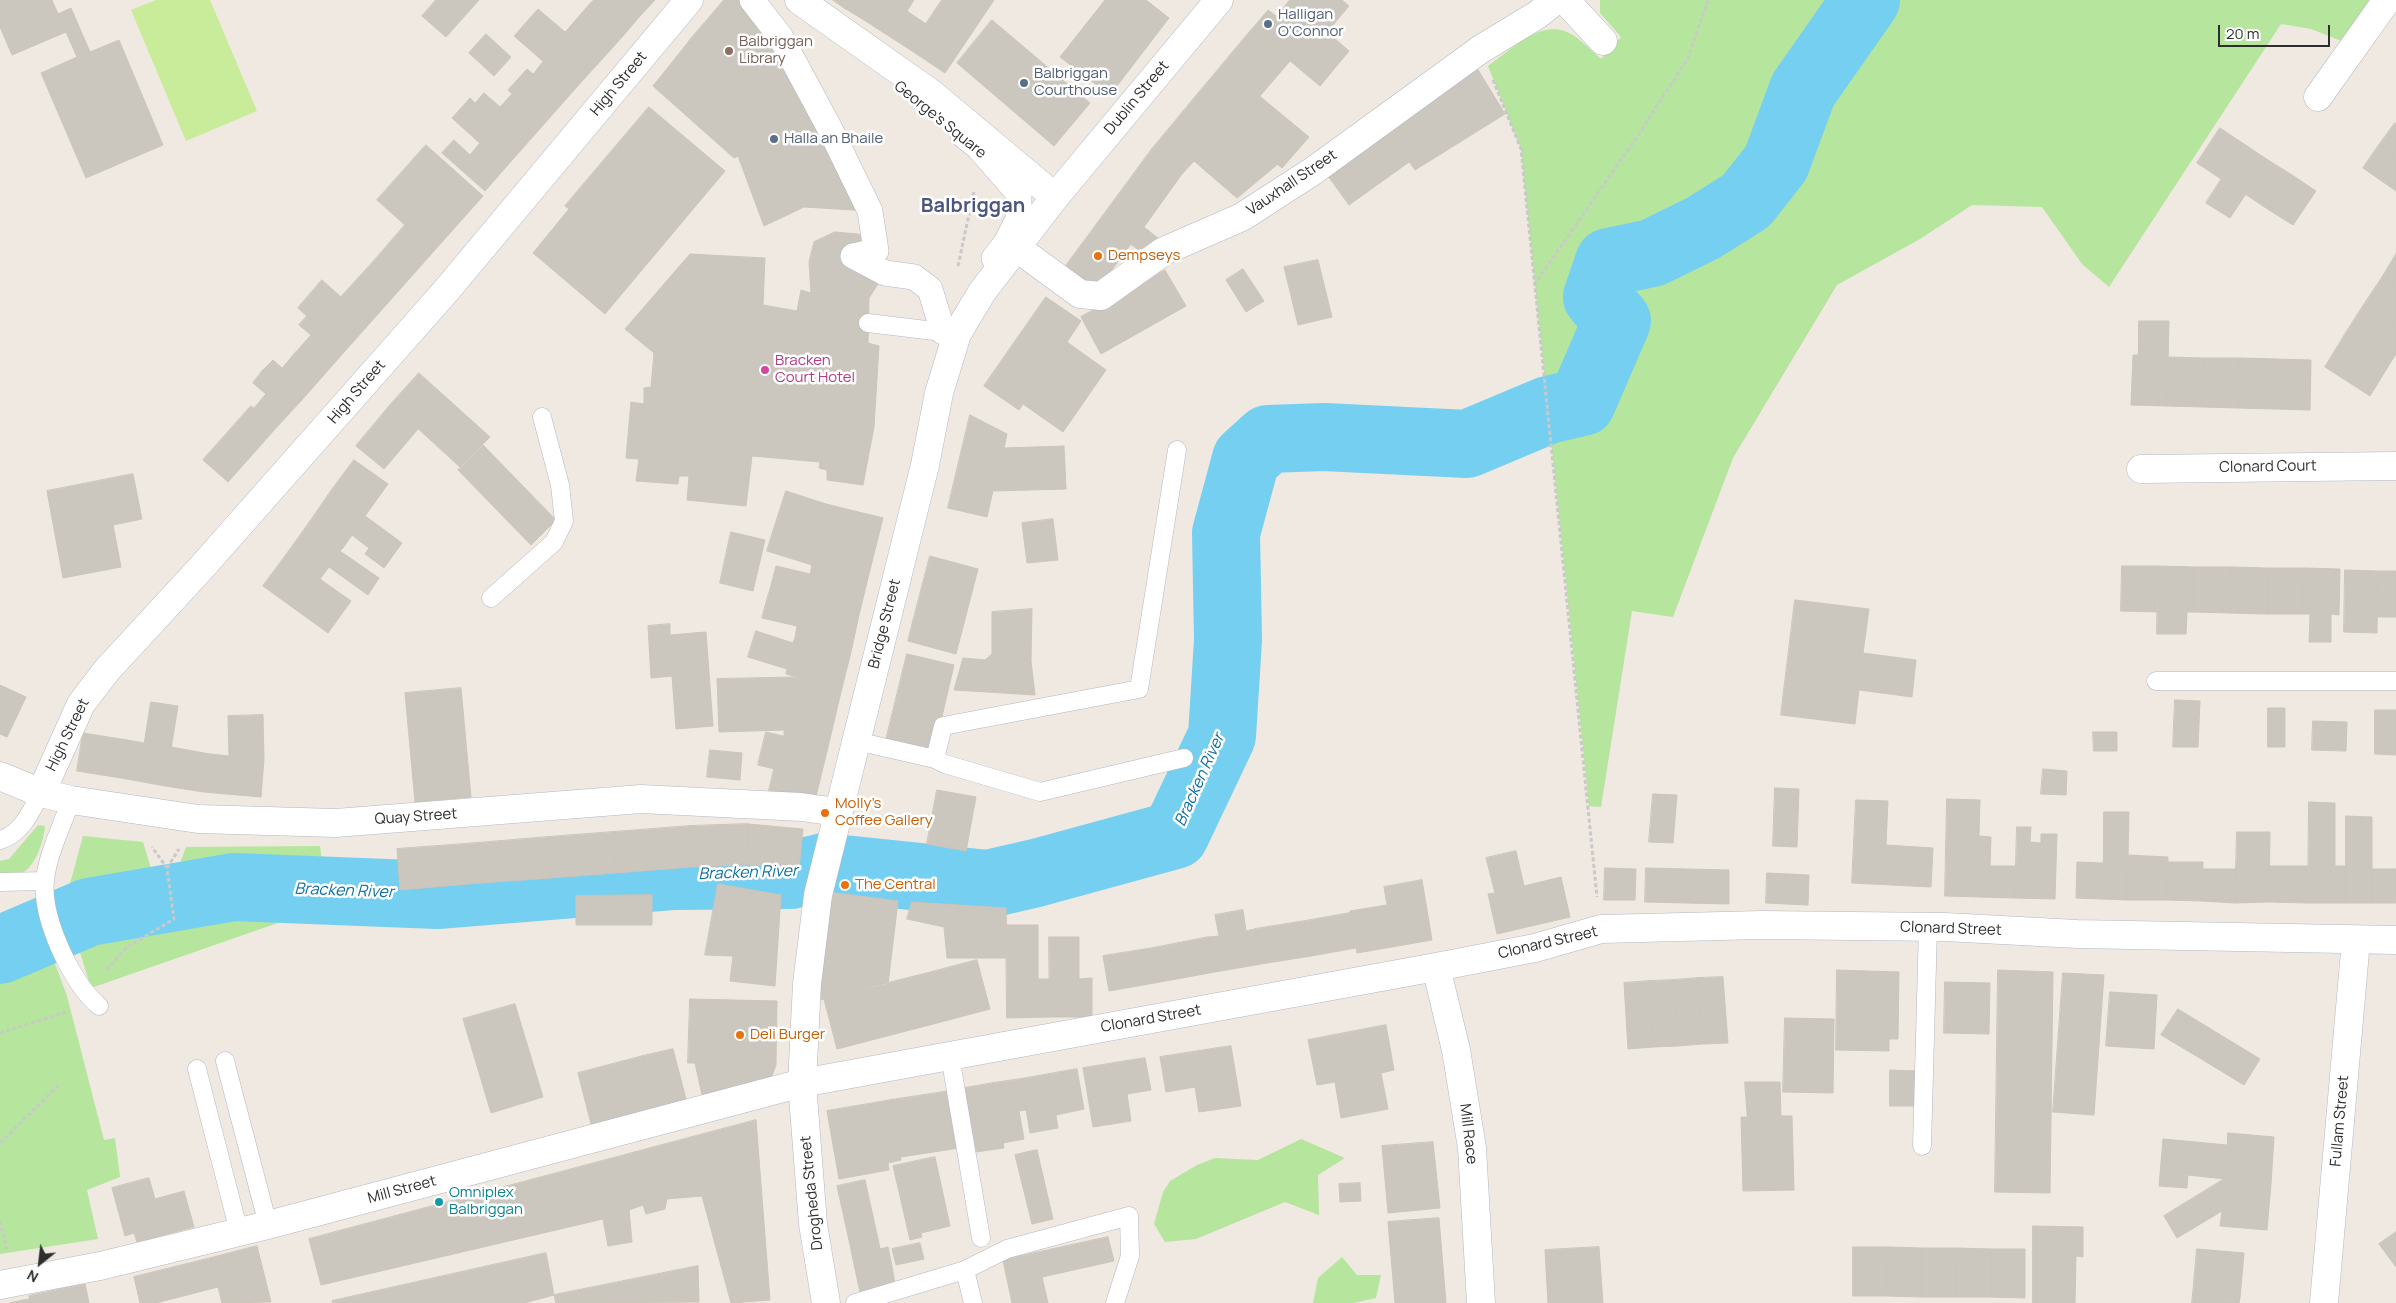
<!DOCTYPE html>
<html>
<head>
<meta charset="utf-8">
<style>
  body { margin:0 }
  #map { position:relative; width:2396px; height:1303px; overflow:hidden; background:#efe9e1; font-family:Manrope,sans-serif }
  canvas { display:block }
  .north { position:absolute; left:15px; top:1238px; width:50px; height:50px; -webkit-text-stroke:4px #fff; paint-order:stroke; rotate:209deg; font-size:14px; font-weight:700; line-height:20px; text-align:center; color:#2e2e2e }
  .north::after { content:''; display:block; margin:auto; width:18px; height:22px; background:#2e2e2e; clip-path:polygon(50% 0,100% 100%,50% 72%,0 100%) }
  .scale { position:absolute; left:2218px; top:25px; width:112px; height:22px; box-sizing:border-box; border:2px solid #2e2e2e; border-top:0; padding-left:6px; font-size:15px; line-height:18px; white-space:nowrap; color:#2e2e2e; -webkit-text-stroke:4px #fff; paint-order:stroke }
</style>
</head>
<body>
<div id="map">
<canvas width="2396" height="1303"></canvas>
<div class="north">N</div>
<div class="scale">20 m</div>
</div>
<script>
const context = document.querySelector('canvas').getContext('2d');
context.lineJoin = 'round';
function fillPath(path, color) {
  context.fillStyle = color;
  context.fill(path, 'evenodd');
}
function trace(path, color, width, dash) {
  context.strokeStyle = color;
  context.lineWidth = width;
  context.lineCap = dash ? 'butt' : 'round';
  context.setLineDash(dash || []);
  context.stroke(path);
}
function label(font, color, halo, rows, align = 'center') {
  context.font = font + ' Manrope,sans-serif';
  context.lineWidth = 5;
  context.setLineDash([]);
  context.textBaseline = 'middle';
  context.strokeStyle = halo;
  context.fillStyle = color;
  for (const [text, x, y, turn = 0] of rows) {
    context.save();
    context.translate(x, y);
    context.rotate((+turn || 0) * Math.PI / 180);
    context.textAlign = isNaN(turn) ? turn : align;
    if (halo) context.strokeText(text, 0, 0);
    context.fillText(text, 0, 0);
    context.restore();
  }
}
fillPath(new Path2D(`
  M1600,0H2387L2354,46L2311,29L2281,24L2109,287L2082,264L2042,207L1972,205L1920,239L1837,285L1733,458L1673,617L1632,611L1601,807L1589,806L1521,149L1488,66C1514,48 1545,13 1577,38C1585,44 1593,52 1601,59L1621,37L1600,13Z
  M38,825L45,826C44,840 35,869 20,874C14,875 6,875 0,876V861L9,859Z
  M83,836L143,842L156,885L65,902Z
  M320,846L322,860L177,871L186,847Z
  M312,903L318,909L91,988L75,936L194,915Z
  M49,948L67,996L104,1140L115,1138L120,1177L87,1190L98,1239L0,1254V969Z
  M1301,1139L1345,1158L1318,1175L1319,1215L1285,1202L1196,1239L1165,1242L1154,1224L1163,1192L1170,1181L1197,1165L1215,1158L1258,1160Z
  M1342,1257L1357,1275H1381L1376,1298L1354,1303H1313L1318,1278Z`), '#b6e59e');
fillPath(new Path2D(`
  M156,0H210L257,111L186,141L131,10Z`), '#c9ec9a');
trace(new Path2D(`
  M0,950L89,912L234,887L437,895L672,876L791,875L824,867L988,884L1036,873L1175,835L1222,736L1228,640L1226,533L1246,459L1268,439L1324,437L1467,444L1548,410L1582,402L1617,321L1597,297L1609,262L1652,253L1703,228L1746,201L1776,163L1803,90L1866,0`), '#75cff0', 68);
const building = new Path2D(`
  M0,0H52L58,14L71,8L90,52L119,40L163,145L86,178L41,73L77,57L66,32L12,55L0,27Z
  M436,0H479L446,37L422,16Z
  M594,0H622L640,16L623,36L589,5Z
  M622,0H655L640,16Z
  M724,0H752L780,36L745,61L730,84L689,41Z
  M833,0H852L846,9Z
  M852,0H881L867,22L846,9Z
  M881,0H914L907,11L926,24L909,49L867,22Z
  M942,0H994L945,73L909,49Z
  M1146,0L1169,18L1110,95L1060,57L1105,0Z
  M1290,0H1342L1349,6L1327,32L1349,51L1320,86L1252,29L1268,10L1276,16Z
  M589,5L623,36L575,89L514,36L538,9L565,32Z
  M992,20L1090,103L1054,146L957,63Z
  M1252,29L1290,61L1260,96L1222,65Z
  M486,34L511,57L494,76L469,53Z
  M780,36L870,211L804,207L764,226L738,156L734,158L653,86L689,41L730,84L745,61Z
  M543,62L575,89L545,123L508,90L527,69L533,74Z
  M1222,65L1309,137L1282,168L1196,96Z
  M1477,68L1505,114L1415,170L1384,126Z
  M484,93L500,107L512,94L545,123L506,167L452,118L470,98L475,103Z
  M1196,96L1278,164L1237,198L1194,161L1182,174L1152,149Z
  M649,107L725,171L605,314L533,253L569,209L565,206Z
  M2395,123L2396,124V157L2379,145Z
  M1384,126L1409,162L1349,205L1323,169Z
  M2220,128L2244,144L2221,179L2197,163Z
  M454,140L470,155L480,143L506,167L485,191L442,153Z
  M2244,144L2268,160L2230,218L2206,203Z
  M426,145L483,196L434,251L377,200Z
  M2379,145L2396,157V191L2363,168Z
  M1152,149L1182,174L1144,227L1159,239L1147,256L1099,221Z
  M2268,160L2292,175L2269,210L2245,194Z
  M2292,175L2316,191L2293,225L2269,210Z
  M1099,221L1131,244L1097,290L1065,267Z
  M405,225L434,251L402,287L373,262Z
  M835,232L858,234L868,239L885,273L869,298L868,343L879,346L874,427L863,485L827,480V470L819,468L820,462L752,456L746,506L687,500L689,476H679L678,484L636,481L639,459L626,458L631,402L644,404V388L651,387L654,353L625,329L690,254L765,258L763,305L797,311L801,290L811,293L809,262L814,242Z
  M2396,254V284L2383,276Z
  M1318,260L1332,317L1298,325L1284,267Z
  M373,262L402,287L370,323L341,297Z
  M1243,269L1264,301L1246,312L1226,280Z
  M1165,270L1186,306L1101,354L1081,317Z
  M2383,276L2396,284V327L2363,306Z
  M322,280L370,323L345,351L298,308Z
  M1046,297L1081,321L1067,342L1106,370L1063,432L1023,404L1019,410L984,386Z
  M2363,306L2396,327V354L2389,365L2344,336Z
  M307,316L345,351L323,376L296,352L311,335L299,325Z
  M2139,321H2169L2167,406L2131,405L2133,355H2138Z
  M2344,336L2389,365L2370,396L2325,367Z
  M296,352L323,376L300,402L263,370L273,360L282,368Z
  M2168,357L2204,358L2203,407L2167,406Z
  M2204,358H2239L2238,408L2203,407Z
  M2239,358L2275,359L2274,409L2238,408Z
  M2275,359L2311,360L2310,410L2274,409Z
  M263,370L300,402L276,428L254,408L266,394L253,383Z
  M419,373L490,437L460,467L391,404Z
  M391,404L418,429L384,469L356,446Z
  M251,406L276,428L228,482L203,460Z
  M970,415L1007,434L1004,448L1064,446L1066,489L993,491L987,517L948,508Z
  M483,445L556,520L531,545L458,470Z
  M354,460L388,484L365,516L331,491Z
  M133,474L142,519L113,525L121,567L63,578L47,491Z
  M331,491L402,543L384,568L365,554L369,548L352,535L343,548L309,523Z
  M786,491L826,504L883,518L868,578L812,565L767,551Z
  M1053,519L1058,560L1027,563L1022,523Z
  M309,523L343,548L340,551L379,578L368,595L329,567L320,579L286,555Z
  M731,532L765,540L753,591L720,583Z
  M286,555L351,601L328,633L263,586Z
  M930,556L978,569L956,654L908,641Z
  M812,565L868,578L859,615L769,593L776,566L810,574Z
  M2122,566H2158V612L2121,611Z
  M2158,566L2194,567V612H2187L2186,634H2157Z
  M2194,567H2231L2230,613L2194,612Z
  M2231,567L2267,568V614L2230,613Z
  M2267,568H2304L2303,614H2267Z
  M2304,568L2340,569L2339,615L2331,614V642H2309L2310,614H2303Z
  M2345,570L2378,571L2377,633L2344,632Z
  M2378,571H2396V617H2377Z
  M769,593L859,615L851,652L795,638L797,626L762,618Z
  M1795,600L1869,609L1863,653L1916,660L1912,697L1859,690L1855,724L1781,715Z
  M1032,609L1031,661L1035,695L954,690L963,658L985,660L992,654V612Z
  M670,624V635L706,632L713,726L676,729L672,676L651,678L648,626Z
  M756,631L793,643L795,638L851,652L842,688L786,674L787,669L748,657Z
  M907,654L954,665L933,755L885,744Z
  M799,677L842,688L828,747L784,737V730L719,732L717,679Z
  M0,685L26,697L7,737L0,734Z
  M461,688L471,797L415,802L405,693Z
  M2175,700L2200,701L2198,747H2173Z
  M151,702L178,706L165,786L121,778L127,740L144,743Z
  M2268,708H2285V747H2268Z
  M2375,710H2396V755L2375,754Z
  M263,715L264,759L261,797L204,792L210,754L229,756L228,716Z
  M2313,721L2347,722L2346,751L2312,750Z
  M766,732L828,747L820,780L758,765Z
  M2093,732H2117V751H2094Z
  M83,733L127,740L121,778L77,771Z
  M171,747L210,754L204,792L165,786Z
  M710,750L742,753L740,780L707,777Z
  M774,769L820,780L816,796L797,798L769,791Z
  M2043,769L2067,771L2066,795L2041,794Z
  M1775,788L1799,789L1797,847L1773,846Z
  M937,790L976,797L966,851L927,844Z
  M1653,794L1677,795L1673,843L1649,842Z
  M1947,799L1980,800L1979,836L1991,837L1990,866H2016L2015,898L1945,896Z
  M1856,800L1888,801L1886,845L1933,848L1931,887L1852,883Z
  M2309,802L2335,803V866H2346V903H2308Z
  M2104,812H2129L2127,900L2076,898L2077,862L2103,863Z
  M2346,816L2372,817V903H2346Z
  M748,824L803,829L799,869L749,865Z
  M748,824L749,865L691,867L690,826Z
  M690,826L691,867L616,873L613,832Z
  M2017,827H2031L2030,842L2041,843V834H2057L2055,899L2015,898Z
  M613,832L616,873L551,878L548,837Z
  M2237,832H2270L2269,902L2235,903Z
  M548,837L551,878L481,883L477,843Z
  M477,843L481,883L400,890L397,849Z
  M1516,851L1524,886L1561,877L1570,917L1497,934L1488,894L1495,893L1486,858Z
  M2128,855L2168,857L2167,900H2127Z
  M2168,862H2203L2202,901L2167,900Z
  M2269,866H2309L2308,903L2269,902Z
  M1605,868L1636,869L1635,900H1604Z
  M1646,868L1729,870V904L1645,902Z
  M2203,869H2236L2235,903L2202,901Z
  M2372,869H2396V903H2372Z
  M1767,873L1809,875L1808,905L1766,903Z
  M1422,880L1432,940L1357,953L1350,911L1387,905L1384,887Z
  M718,884L781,895L775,986L730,981L733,956L705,955Z
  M829,892L898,901L888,984L816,1001Z
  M652,895V925H576V896Z
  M912,902L1006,908L1007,958H947L944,927L907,919Z
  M1243,910L1246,931L1255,929L1261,964L1215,972L1209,937L1219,936L1215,915Z
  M1350,913L1356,948L1311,956L1305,921Z
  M1305,921L1311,956L1261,964L1255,929Z
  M1006,925H1038V979H1049L1050,1017L1007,1018Z
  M1049,937H1079V979L1092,978V1017H1050Z
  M1209,937L1215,972L1160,982L1153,948Z
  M1153,948L1160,982L1109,991L1103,956Z
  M977,960L990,1009L941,1022L928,973Z
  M1837,970L1899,972L1898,1039H1889V1051L1836,1050Z
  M1998,970L2053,972L2050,1193L1995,1192Z
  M928,973L941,1022L837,1049L824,999Z
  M2063,973L2104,975L2094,1115L2053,1112Z
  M1723,977L1728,1043L1702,1044L1698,978Z
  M1698,978L1702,1044L1678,1046L1674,980Z
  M1674,980L1678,1046L1653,1047L1649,981Z
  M1649,981L1653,1047L1628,1049L1624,983Z
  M1945,982L1990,983L1989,1034L1944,1033Z
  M2110,992L2157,995L2154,1049L2106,1046Z
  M690,999L777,1001L776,1065L771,1078L702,1095L695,1063H688Z
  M515,1004L543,1097L491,1113L463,1019Z
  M2178,1009L2219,1034L2203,1060L2161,1035Z
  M1785,1018L1834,1019L1833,1093L1783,1092Z
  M1386,1025L1394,1070L1381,1073L1388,1109L1341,1118L1335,1082L1317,1085L1308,1040Z
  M2219,1034L2260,1059L2244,1085L2203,1060Z
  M1231,1046L1241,1106L1199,1112L1195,1087L1166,1092L1160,1057Z
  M673,1049L686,1099L657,1107L643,1056Z
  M643,1056L657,1107L591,1124L578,1073Z
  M1145,1058L1151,1090L1127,1094L1131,1121L1093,1127L1083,1068Z
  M1077,1069L1084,1109L1056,1115L1049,1074Z
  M1890,1070L1917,1071V1106H1890Z
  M1049,1074L1058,1128L1030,1133L1021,1079Z
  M1021,1079L1026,1110L1019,1111L1024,1139L1003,1143L993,1083Z
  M1745,1082H1780L1781,1116H1792L1794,1190L1743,1191L1741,1117H1747Z
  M993,1083L1004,1148L976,1152L965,1088Z
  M950,1091L959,1148L901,1157L891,1100Z
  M891,1100L901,1160L888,1163L889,1170L839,1179L827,1111Z
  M756,1120L770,1300L731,1303L702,1196L667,1199L665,1209L646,1214L643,1205L629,1210L632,1242L608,1246L603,1219L321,1285L309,1239Z
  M2228,1133L2274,1137L2271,1184L2188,1175L2187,1188L2159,1186L2163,1139L2227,1145Z
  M1433,1142L1440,1208L1388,1213L1382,1146Z
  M1037,1150L1053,1219L1032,1224L1015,1155Z
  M935,1157L950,1226L921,1233L922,1237L910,1240L893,1166Z
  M149,1178L155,1199L184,1191L194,1227L137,1242L134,1233L125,1236L112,1188Z
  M2224,1179L2271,1184L2267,1230L2220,1226L2222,1211L2177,1238L2164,1216Z
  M865,1180L878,1239L850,1245L837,1186Z
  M1360,1183L1361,1201L1340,1202L1339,1184Z
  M1439,1218L1446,1303H1395L1388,1222Z
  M2033,1226L2083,1227V1257L2076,1256L2075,1303H2033Z
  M2396,1232V1267L2379,1244Z
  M1108,1237L1114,1261L1042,1277L1048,1303H1012L1003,1260Z
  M878,1239L880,1249L888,1247L891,1261L855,1269L850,1245Z
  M920,1243L924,1259L896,1265L892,1249Z
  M257,1246L271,1302L222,1303L211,1258Z
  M1599,1247L1603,1303H1548L1545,1250Z
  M1853,1247H1888L1887,1296H1853Z
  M1888,1247L1922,1248V1297L1887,1296Z
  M1922,1248H1957L1956,1297H1922Z
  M1957,1248L1991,1249V1297H1956Z
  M1991,1249H2025V1298L1991,1297Z
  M2197,1249L2244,1253L2240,1298L2193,1294Z
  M546,1253L554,1295L524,1303H333L332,1301Z
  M211,1258L218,1287L156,1303H140L134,1277Z
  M891,1261L895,1284L860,1292L855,1269Z
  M698,1266L699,1302L556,1303L554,1295Z
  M85,1284L89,1303H31L29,1296Z
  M2193,1294L2240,1298L2239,1303H2192Z
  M30,1299L31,1303H10Z`);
fillPath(building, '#cbc7bf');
trace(building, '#cbc5ba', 1);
const service = new Path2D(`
  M868,323L951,333
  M491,598L554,542L564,521L560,485L542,417
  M2156,681H2396
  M856,741L935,759L943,726L1139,689L1177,450
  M935,759L945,764L1040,792L1184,758
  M71,800C62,826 48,853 45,880C41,918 71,982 99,1006
  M0,840C22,834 31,811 41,793
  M0,882L45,881
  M950,1056L981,1238
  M225,1061L268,1225
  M197,1069L239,1232
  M1922,1146L1928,927
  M965,1270L973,1303
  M855,1303L965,1270L1007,1249L1129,1216L1130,1256L1115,1303`);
const pedestrian = new Path2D(`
  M752,0L780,36L830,129L870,211L876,251L853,256L885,273L914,277L930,289L943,332
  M963,135L978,147L1019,194V217L1006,243L994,258`);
const minor = new Path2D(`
  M1565,0L1603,41
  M2318,97L2387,0
  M1017,248L1080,294L1101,296L1164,251L1242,217L1313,171L1481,49L1537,15L1556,0
  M2141,469L2396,466
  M41,793L81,704L107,670L202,567L445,292L689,0
  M1436,967L1456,1050L1472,1148L1481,1303
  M0,1285L100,1266L268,1225L802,1083L1436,967L1535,948L1601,929L1762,925L1945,927L2077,934L2396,940
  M2324,1303L2356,940`);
const tertiary = new Path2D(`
  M799,0L932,94L1055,197
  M0,776L41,793L71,800L198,819L336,823L641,799L801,807L837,812`);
const secondary = new Path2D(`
  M826,1303L813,1224L802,1083L807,984L818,895L925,465L939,393L957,334L982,292L1055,197L1219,0`);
trace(service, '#b4b7c1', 19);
trace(pedestrian, '#b4b7c1', 26);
trace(minor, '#b4b7c1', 29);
trace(tertiary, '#b4b7c1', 29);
trace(secondary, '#b4b7c1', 29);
trace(new Path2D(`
  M1493,80L1521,149L1597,897
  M958,266L974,191
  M1534,285L1639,134L1688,58L1708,0
  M167,868L179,849
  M106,970L127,947L174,919L167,868L152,847
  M0,1033L66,1012
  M0,1143L60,1084
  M0,1221L7,1250`), '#c9c9c9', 3, [4, 2.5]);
trace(service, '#fff', 18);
trace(pedestrian, '#fff', 25);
trace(minor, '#fff', 28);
trace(tertiary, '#fff', 28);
trace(secondary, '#fff', 28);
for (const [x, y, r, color] of [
  [1268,24,5,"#5c6f8a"],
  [729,51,5,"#8d6e63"],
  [1024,83,5,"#5c6f8a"],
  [774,139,5,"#5c6f8a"],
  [1098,256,5,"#e8710a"],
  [765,370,5,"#d1479c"],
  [825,813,5,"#e8710a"],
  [845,885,5,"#e8710a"],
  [740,1035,5,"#e8710a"],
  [439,1202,5,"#0f9aa8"]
]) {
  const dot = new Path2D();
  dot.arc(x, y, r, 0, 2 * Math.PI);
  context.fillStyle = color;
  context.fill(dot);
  trace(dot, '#fff', 2);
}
label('15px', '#4e5e75', '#fff', [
  ["Halligan",1278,15],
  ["O'Connor",1278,32],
  ["Balbriggan",1034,74],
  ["Courthouse",1034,91],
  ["Halla an Bhaile",784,139]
], 'left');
label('15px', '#785e54', '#fff', [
  ["Balbriggan",739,42],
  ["Library",739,59]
], 'left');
label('15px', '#2e2e2e', '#fff', [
  ["High Street",619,84,-50],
  ["Dublin Street",1137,98,-50],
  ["George's Square",940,120,39],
  ["Vauxhall Street",1292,183,-34],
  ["High Street",357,392,-49],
  ["Clonard Court",2268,467,-1],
  ["Bridge Street",885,624,-76],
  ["High Street",68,735,-64],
  ["Quay Street",416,817,-4],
  ["Clonard Street",1951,929,2],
  ["Clonard Street",1548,943,-13],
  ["Clonard Street",1151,1019,-10],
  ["Fullam Street",2340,1121,-85],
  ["Mill Race",1468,1134,83],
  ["Mill Street",402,1190,-15],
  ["Drogheda Street",812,1193,-96]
]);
label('15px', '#c56008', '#fff', [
  ["Dempseys",1108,256],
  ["Molly’s",835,804],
  ["Coffee Gallery",835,821],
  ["The Central",855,885],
  ["Deli Burger",750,1035]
], 'left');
label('15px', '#b23c85', '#fff', [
  ["Bracken",775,361],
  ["Court Hotel",775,378]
], 'left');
label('15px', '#0d838f', '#fff', [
  ["Omniplex",449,1193],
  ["Balbriggan",449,1210]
], 'left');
label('italic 16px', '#0d6fa3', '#fff', [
  ["Bracken River",1200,780,-66],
  ["Bracken River",748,873,-2],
  ["Bracken River",344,891,2]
]);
label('bold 20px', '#4d5680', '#fff', [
  ["Balbriggan",973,206]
]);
</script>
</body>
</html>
